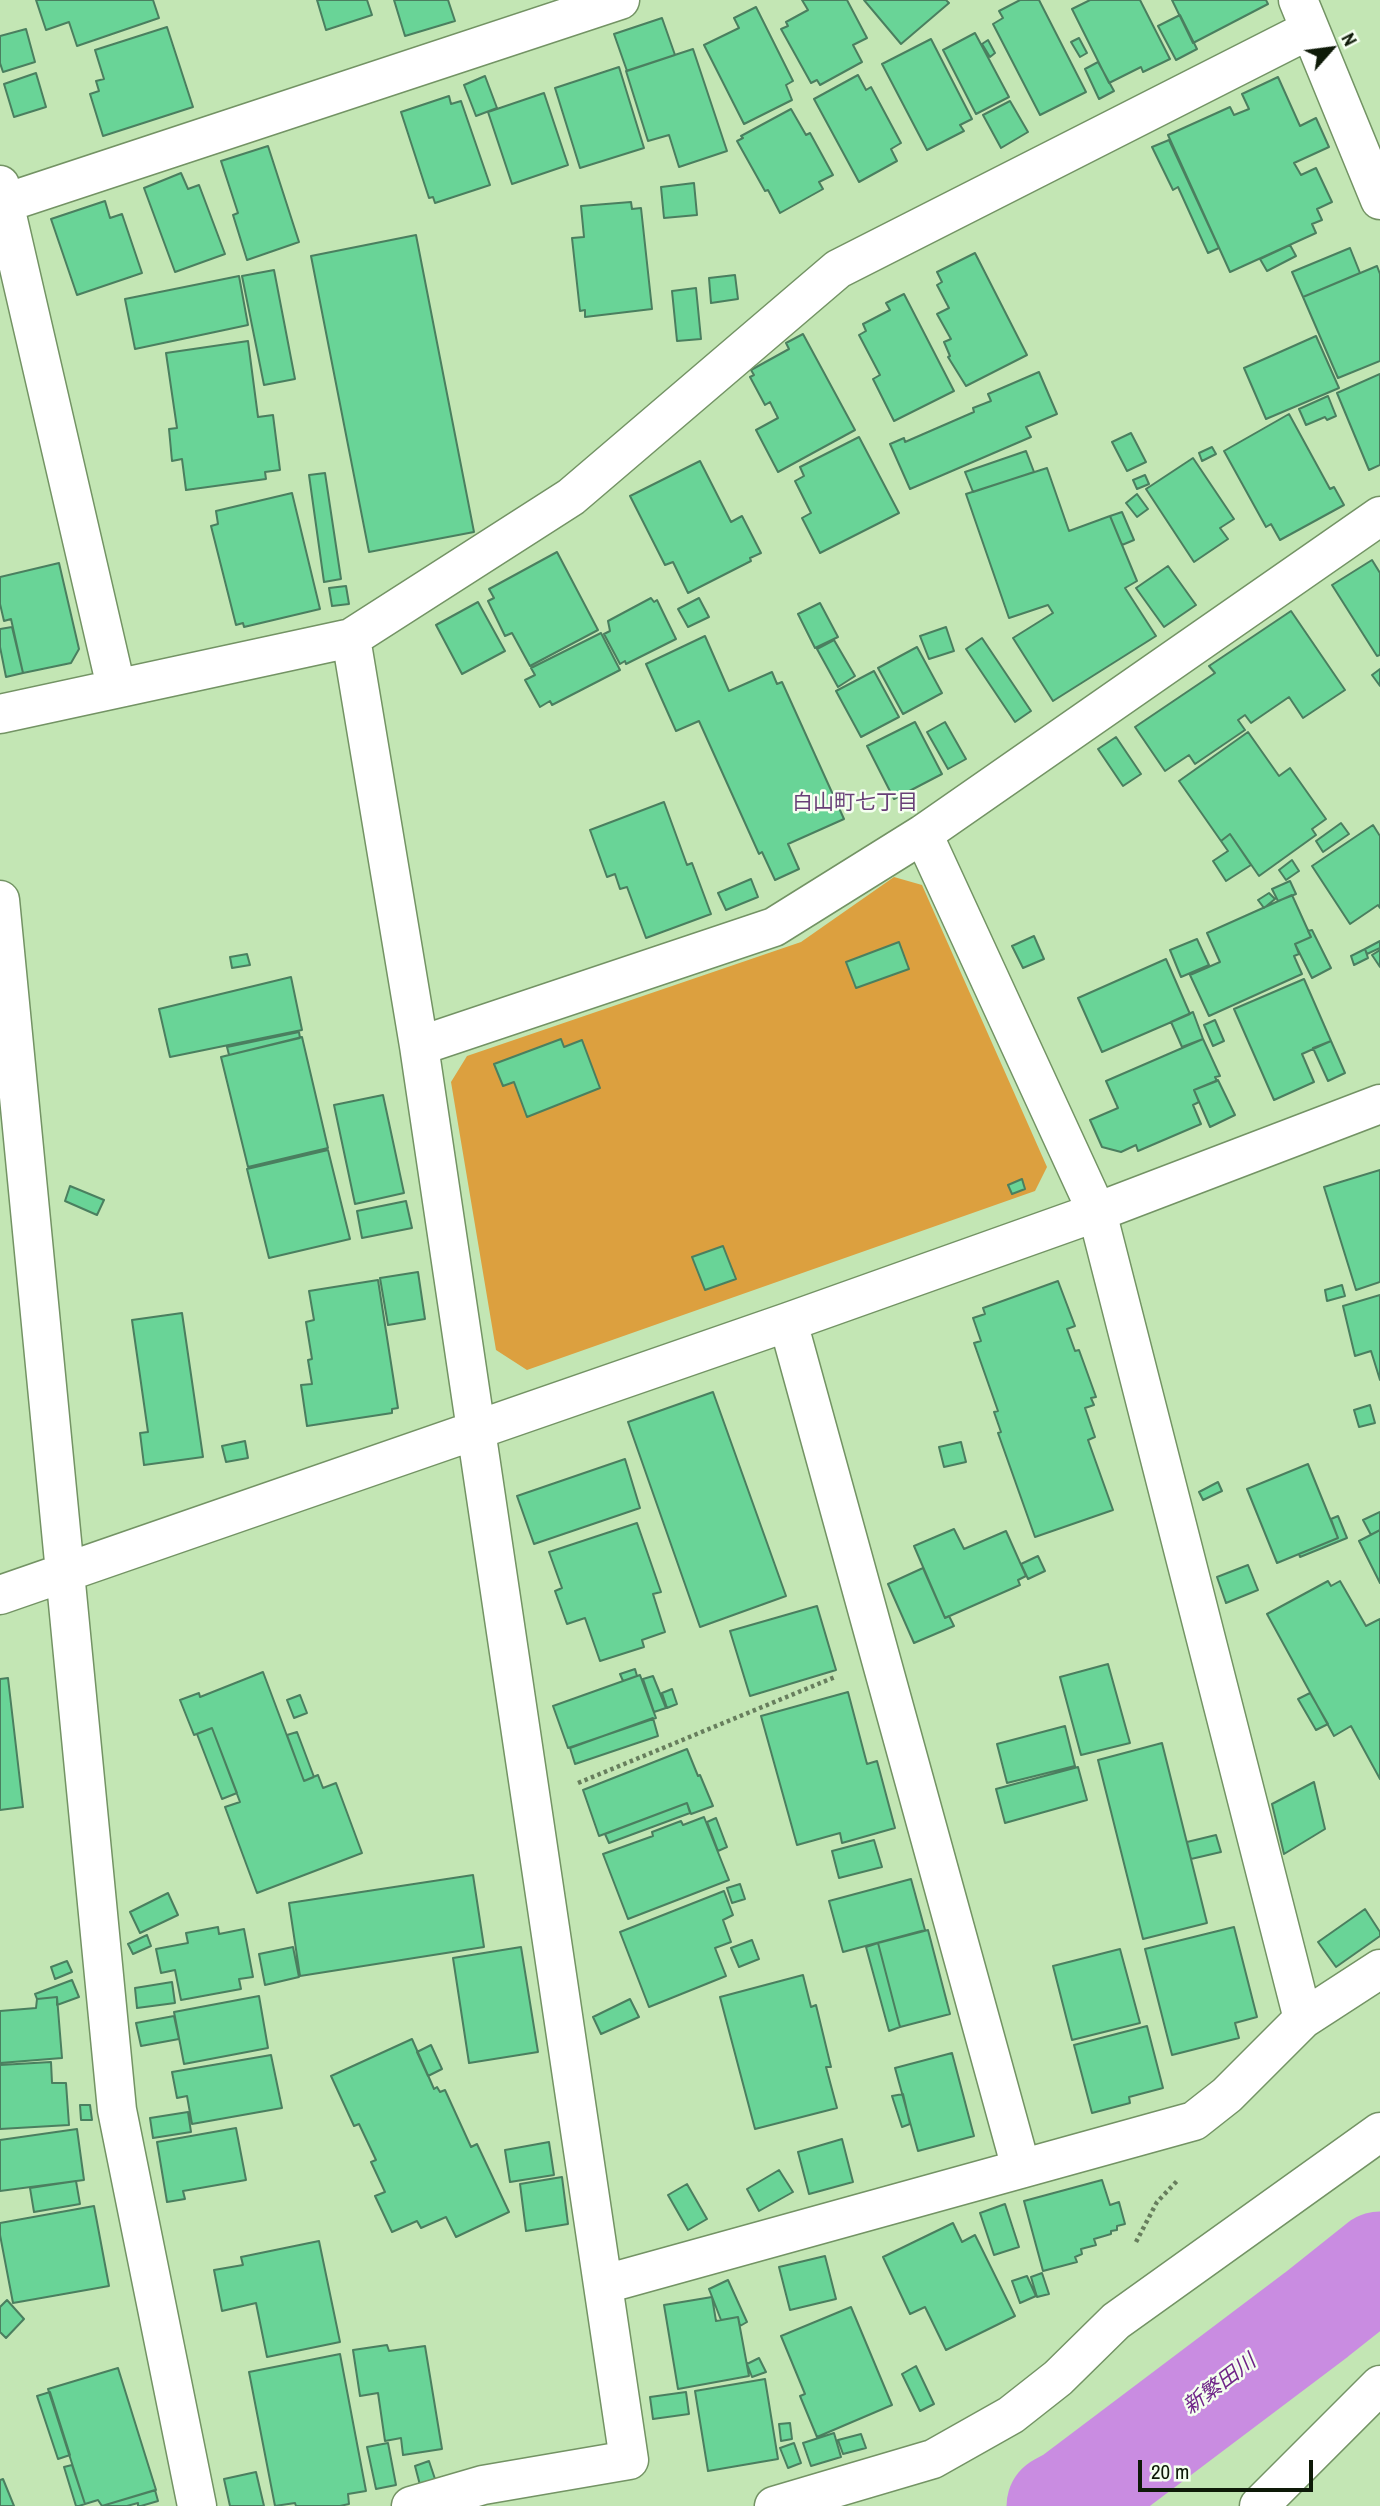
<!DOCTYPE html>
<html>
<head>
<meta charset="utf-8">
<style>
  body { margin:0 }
  #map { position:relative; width:1380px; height:2506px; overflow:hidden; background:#c3e6b4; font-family:"Archivo Narrow",sans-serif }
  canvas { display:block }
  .north { position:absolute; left:1296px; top:14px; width:70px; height:70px; -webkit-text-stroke:5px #f4ffef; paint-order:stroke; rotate:62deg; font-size:19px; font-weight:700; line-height:28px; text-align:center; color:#0e1a08 }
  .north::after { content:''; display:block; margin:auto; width:24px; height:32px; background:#0e1a08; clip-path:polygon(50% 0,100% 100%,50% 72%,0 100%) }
  .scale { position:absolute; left:1138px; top:2460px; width:175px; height:32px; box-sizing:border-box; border:4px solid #0e1a08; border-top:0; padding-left:9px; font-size:21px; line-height:24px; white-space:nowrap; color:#0e1a08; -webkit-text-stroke:5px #f4ffef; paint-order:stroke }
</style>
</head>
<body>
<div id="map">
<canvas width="1380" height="2506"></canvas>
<div class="north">N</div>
<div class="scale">20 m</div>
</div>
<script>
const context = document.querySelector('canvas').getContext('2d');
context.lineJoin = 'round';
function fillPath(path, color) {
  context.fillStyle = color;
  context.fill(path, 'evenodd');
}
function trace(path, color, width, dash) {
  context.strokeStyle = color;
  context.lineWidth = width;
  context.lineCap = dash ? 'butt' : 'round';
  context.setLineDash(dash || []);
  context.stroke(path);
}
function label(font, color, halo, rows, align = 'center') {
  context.font = font + ' "Archivo Narrow","Noto Sans JP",sans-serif';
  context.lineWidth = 5;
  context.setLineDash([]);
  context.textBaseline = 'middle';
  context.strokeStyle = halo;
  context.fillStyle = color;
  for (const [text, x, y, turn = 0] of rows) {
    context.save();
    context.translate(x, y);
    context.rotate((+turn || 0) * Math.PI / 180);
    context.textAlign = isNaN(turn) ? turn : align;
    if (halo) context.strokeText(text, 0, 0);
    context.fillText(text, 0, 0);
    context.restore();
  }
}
fillPath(new Path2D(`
  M894,877L922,885L1047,1167L1035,1191L527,1370L496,1350L451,1082L467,1056L801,942Z`), '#dca03f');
trace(new Path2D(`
  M1059,2506L1072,2499L1316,2315L1380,2264`), '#c98ce1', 105);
const building = new Path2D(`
  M36,0H153L159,18L77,46L69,22L46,30Z
  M317,0H367L372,15L326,30Z
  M394,0H448L455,21L405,36Z
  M802,0H847L867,38L853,45L862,62L820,85L817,80L811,83L781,29L788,26L786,22L808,10Z
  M864,0H946L949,3L901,44Z
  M1020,0H1039L1086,92L1040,115L993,24L1003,18L999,11Z
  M1090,0H1140L1170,59L1143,72L1141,67L1109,83L1072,9Z
  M1172,0H1266L1268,4L1193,43Z
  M756,7L793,81L786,85L792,100L744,124L704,45L739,28L734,18Z
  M1180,15L1197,49L1176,60L1158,26Z
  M662,18L675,55L627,71L614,34Z
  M167,27L193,107L103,136L90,94L99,91L96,81L104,79L95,50Z
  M26,29L35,62L3,72L0,63V36Z
  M975,33L1009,97L976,114L943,50Z
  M1079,38L1087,53L1080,57L1071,42Z
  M931,39L972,119L960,125L964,131L927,150L882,64Z
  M988,40L995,53L990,57L982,44Z
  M693,49L727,151L679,167L669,135L648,141L626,71Z
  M1098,62L1114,91L1099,99L1085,69Z
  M619,67L644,148L580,168L555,88Z
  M36,73L46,107L14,117L4,84Z
  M858,75L866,90L871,87L901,143L891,149L897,161L859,182L814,99Z
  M485,76L497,108L476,116L464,85Z
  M1278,77L1300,126L1316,118L1329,147L1294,163L1301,175L1316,168L1332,202L1317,209L1322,220L1312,224L1316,233L1230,272L1168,135L1230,107L1234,115L1249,109L1242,94Z
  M544,93L568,165L512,184L488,112Z
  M449,96L451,104L461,101L490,185L435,203L433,197L429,198L401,112Z
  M1010,101L1028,132L1001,148L983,115Z
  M791,109L806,135L810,133L833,175L819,182L823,189L780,213L768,190L765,191L737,141L743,138L741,136Z
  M1169,140L1219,248L1208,253L1178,187L1173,190L1152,147Z
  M268,146L299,242L247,260L233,215L238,213L221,161Z
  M181,173L188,189L199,185L225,254L175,272L144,188Z
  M694,183L697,215L664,218L661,187Z
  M105,201L110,218L122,214L142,273L77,295L51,219Z
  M631,202L632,209L641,208L652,309L585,317V310L580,311L572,238L584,237L581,206Z
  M416,235L474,532L369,552L311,256Z
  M1290,245L1296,256L1267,271L1260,259Z
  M1350,248L1360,273L1303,297L1292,272Z
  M975,253L1027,355L966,386L948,357L950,356L944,342L951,339L937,314L949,308L937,285L942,282L937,272Z
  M1377,266L1380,274V361L1338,378L1303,297Z
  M274,270L295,379L264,385L242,276Z
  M735,275L738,299L711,303L709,278Z
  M239,276L248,325L135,349L125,299Z
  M696,288L701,339L677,341L672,291Z
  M904,294L954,391L894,421L873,379L880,375L859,335L866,331L863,324L890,310L886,303Z
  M803,334L855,430L778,472L756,430L778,418L770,402L765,405L750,377L754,375L751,370L789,349L786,343Z
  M1316,336L1339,388L1266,419L1244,368Z
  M248,341L258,417L273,415L280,470L265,472L266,479L186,490L182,459L172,461L169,429L177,428L166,353Z
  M1039,372L1057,414L1026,427L1031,437L910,489L890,444L904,438L905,442L974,412L973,408L991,401L988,394Z
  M1380,374V465L1369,470L1337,393Z
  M1328,396L1336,416L1327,420L1325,417L1306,425L1299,409Z
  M1289,414L1330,489L1334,487L1344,505L1280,540L1271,524L1266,527L1224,451Z
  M1131,433L1146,462L1127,471L1112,442Z
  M859,437L899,513L820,553L802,518L811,513L795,481L804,476L800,467Z
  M1212,447L1216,454L1202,461L1199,453Z
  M1026,451L1034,472L973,492L965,472Z
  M1193,458L1234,519L1220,528L1228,539L1194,562L1146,489Z
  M700,461L731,522L742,516L761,553L750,558L751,561L688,593L673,562L665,565L630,496Z
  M1047,468L1069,531L1110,516L1137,581L1125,588L1156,636L1053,701L1013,638L1053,613L1048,605L1009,618L966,494Z
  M325,473L341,579L324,582L309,475Z
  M1145,475L1149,484L1137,489L1133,480Z
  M292,493L320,609L244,627L243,623L236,625L211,526L218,524L216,511Z
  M1137,494L1148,509L1137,517L1126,503Z
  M1122,512L1134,540L1122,545L1110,516Z
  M557,552L598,630L530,666L512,633L505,636L488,601L494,598L489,589Z
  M1372,560L1380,573V655L1377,656L1332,585Z
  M59,563L79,649L71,663L23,673L11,619L4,621L0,604V577Z
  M1168,566L1196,605L1164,627L1136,588Z
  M346,586L349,604L332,606L329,588Z
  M651,598L654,602L657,600L676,639L626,664L625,661L620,664L604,634L610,631L608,621Z
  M699,598L709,617L688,627L678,609Z
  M478,602L505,651L462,674L436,625Z
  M820,603L838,637L815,648L798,614Z
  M1291,611L1345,690L1303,718L1289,697L1251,723L1245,715L1238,720L1245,730L1195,764L1189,755L1165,771L1135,727L1215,673L1209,666Z
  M12,627L23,673L6,677L0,647V629Z
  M946,627L954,651L929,659L920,636Z
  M601,633L620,670L552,705L550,701L540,707L525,680L535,675L531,668Z
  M705,636L729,691L772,672L777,684L782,682L844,819L788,844L799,869L775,880L762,852L759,854L699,721L676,731L646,664Z
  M982,638L1031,711L1015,722L966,649Z
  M834,640L855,676L838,687L817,649Z
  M917,647L942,693L903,714L878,668Z
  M1380,669V686L1372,675Z
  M874,671L899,717L861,737L836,691Z
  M915,722L942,774L894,799L867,746Z
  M945,722L966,759L948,769L927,732Z
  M1248,732L1279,776L1290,768L1326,819L1312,829L1316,835L1259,876L1230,834L1221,841L1179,781Z
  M1116,737L1141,774L1123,786L1098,749Z
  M664,802L687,865L692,863L711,914L646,938L627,887L620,889L615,874L607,877L590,830Z
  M1341,823L1349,834L1323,852L1316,841Z
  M1373,825L1380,836V908L1378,905L1350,924L1312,866Z
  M1230,834L1251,865L1226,881L1213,861L1228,851L1221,841Z
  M1292,860L1299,871L1286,880L1279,870Z
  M751,879L758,897L726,910L718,893Z
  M1290,881L1296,894L1278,901L1272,889Z
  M1269,893L1275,899L1264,908L1258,900Z
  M1292,895L1311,937L1295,944L1299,954L1294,956L1302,974L1209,1016L1190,975L1220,962L1207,933Z
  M1312,930L1331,968L1312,978L1295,944L1311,937L1308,931Z
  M1034,936L1044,959L1023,968L1012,946Z
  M1197,939L1209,965L1181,977L1170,950Z
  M1380,941V948L1367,954L1365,949Z
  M899,942L909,969L856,988L846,962Z
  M1365,949L1368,958L1354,965L1351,956Z
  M1380,950V967L1372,955Z
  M247,954L250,965L232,968L230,957Z
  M1166,959L1190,1014L1102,1052L1078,998Z
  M291,977L302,1030L170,1057L159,1009Z
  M1304,979L1331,1041L1302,1054L1314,1082L1274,1100L1234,1009Z
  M1193,1012L1203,1039L1182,1047L1171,1022Z
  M1215,1020L1224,1041L1213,1046L1204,1025Z
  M299,1032L300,1038L229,1055L227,1047Z
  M302,1037L328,1148L248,1167L221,1057Z
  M561,1039L564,1047L582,1040L600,1088L527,1117L514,1082L503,1086L494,1064Z
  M1203,1039L1220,1076L1215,1077L1217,1081L1194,1090L1199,1102L1193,1105L1201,1124L1138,1151L1136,1145L1121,1152L1102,1147L1090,1120L1118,1108L1106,1081Z
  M1331,1041L1345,1073L1328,1081L1313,1048Z
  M1218,1080L1235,1115L1210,1127L1194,1090Z
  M383,1095L404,1193L355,1204L334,1105Z
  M328,1150L350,1239L269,1258L247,1169Z
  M1380,1170V1282L1356,1290L1324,1187Z
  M1022,1179L1025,1189L1012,1194L1008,1185Z
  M70,1186L104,1200L97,1215L65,1201Z
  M406,1201L412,1228L362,1238L357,1211Z
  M723,1246L736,1279L705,1290L692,1257Z
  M418,1272L425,1319L388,1325L380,1278Z
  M378,1280L398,1408L392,1409V1413L307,1426L301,1385L312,1384L308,1360L312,1359L306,1322L314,1320L309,1291Z
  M1058,1281L1075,1326L1067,1329L1075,1351L1079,1350L1096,1397L1091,1398L1094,1405L1085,1408L1095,1437L1088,1440L1113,1510L1035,1537L998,1433L1001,1432L994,1412L998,1411L974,1343L981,1341L973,1318L985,1314L983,1308Z
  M1342,1285L1345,1296L1327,1301L1325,1290Z
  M1380,1295V1380L1371,1351L1355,1356L1343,1306Z
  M182,1313L203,1457L144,1465L140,1433L148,1432L132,1320Z
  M713,1392L786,1596L700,1627L628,1422Z
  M1370,1405L1375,1423L1359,1427L1354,1410Z
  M245,1441L248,1458L226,1462L222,1446Z
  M961,1442L966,1462L944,1467L939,1447Z
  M625,1459L640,1508L534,1544L517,1496Z
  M1308,1464L1338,1538L1277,1563L1247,1489Z
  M1218,1482L1222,1491L1203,1500L1199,1492Z
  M1380,1512V1530L1371,1535L1363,1520Z
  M1338,1516L1347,1538L1300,1557L1299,1554L1338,1538L1331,1519Z
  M637,1523L661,1592L653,1594L665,1632L642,1640L644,1647L600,1661L585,1618L567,1624L555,1591L562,1588L549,1552Z
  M954,1529L964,1549L1006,1531L1026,1576L1018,1580L1020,1585L945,1618L914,1546Z
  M1380,1530V1583L1359,1541Z
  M1038,1556L1045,1571L1028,1579L1021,1564Z
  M1248,1565L1258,1590L1226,1603L1217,1577Z
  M923,1568L945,1618L949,1616L954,1626L914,1643L888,1584Z
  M1328,1581L1331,1586L1340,1581L1366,1626L1380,1619V1779L1351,1726L1334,1736L1267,1614Z
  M817,1606L836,1670L750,1696L730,1631Z
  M1108,1664L1130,1743L1081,1755L1060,1677Z
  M635,1669L637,1676L623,1681L620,1674Z
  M263,1672L304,1781L318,1775L323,1788L336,1783L362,1853L257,1893L225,1807L240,1802L212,1728L194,1735L180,1700L199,1693L200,1697Z
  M640,1675L656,1718L568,1748L553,1706Z
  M653,1676L666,1708L654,1712L643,1679Z
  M8,1678L23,1807L0,1810V1679Z
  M672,1689L677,1704L667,1708L662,1693Z
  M848,1692L867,1764L877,1761L895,1828L842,1843L840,1833L797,1845L761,1716Z
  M1310,1693L1328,1724L1316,1730L1298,1699Z
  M300,1695L307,1713L294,1718L287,1700Z
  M653,1718L658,1736L575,1764L570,1748Z
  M1065,1726L1075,1766L1007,1783L997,1744Z
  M212,1728L237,1793L222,1799L197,1734Z
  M297,1732L314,1777L304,1781L287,1735Z
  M1162,1743L1207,1923L1143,1939L1098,1760Z
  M687,1749L698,1776L700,1775L713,1806L691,1814L687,1803L599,1836L583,1790Z
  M1078,1767L1087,1800L1005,1823L996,1789Z
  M1314,1782L1325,1829L1284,1854L1272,1804Z
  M687,1803L690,1813L609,1843L605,1834Z
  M704,1817L729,1880L628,1919L603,1854L653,1836L652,1832L681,1821L683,1825Z
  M716,1818L727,1847L718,1851L707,1822Z
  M1216,1835L1221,1852L1191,1859L1187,1842Z
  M874,1840L882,1867L839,1878L832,1851Z
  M473,1875L484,1947L300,1976L289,1903Z
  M911,1879L925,1930L843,1952L829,1901Z
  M740,1884L745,1899L732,1903L727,1888Z
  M724,1891L733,1915L723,1920L731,1942L715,1948L726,1976L649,2007L620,1932Z
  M168,1893L178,1915L140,1933L130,1912Z
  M1365,1909L1380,1932V1936L1336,1967L1318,1942Z
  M218,1927L219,1934L244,1929L253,1977L239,1979L241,1989L181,2000L175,1970L161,1973L156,1949L188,1943L186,1933Z
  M1234,1927L1257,2017L1235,2023L1239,2038L1172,2055L1145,1949Z
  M928,1930L950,2014L900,2027L878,1943Z
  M147,1935L151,1946L133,1954L128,1944Z
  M752,1940L759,1959L739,1967L731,1948Z
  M878,1943L900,2027L889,2031L866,1947Z
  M293,1947L299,1977L265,1985L259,1954Z
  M521,1947L538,2052L469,2063L453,1958Z
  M1120,1949L1140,2023L1072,2040L1053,1966Z
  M67,1961L72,1972L55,1979L51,1967Z
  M803,1975L811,2007L816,2005L831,2067H826L837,2108L755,2129L720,1997Z
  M72,1980L79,1997L57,2005V1997L37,1999L35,1994Z
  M172,1982L175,2003L137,2008L135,1988Z
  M259,1996L268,2048L184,2064L174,2012Z
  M57,1997L62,2058L0,2063V2011L36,2008L37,1999Z
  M630,1999L639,2017L601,2034L593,2017Z
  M174,2016L179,2039L141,2046L136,2023Z
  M1147,2026L1163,2088L1129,2097L1130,2103L1092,2113L1074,2045Z
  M412,2039L434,2089L437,2087L440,2092L445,2090L471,2147L477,2144L509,2212L456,2237L446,2217L421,2228L417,2221L392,2232L375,2196L385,2192L371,2162L376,2160L359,2124L354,2126L331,2076Z
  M431,2045L442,2069L428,2076L417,2052Z
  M952,2053L974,2136L918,2151L895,2068Z
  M271,2055L282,2108L192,2124L187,2096L177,2098L172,2072Z
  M51,2062L52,2083H66L69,2125L0,2129V2065Z
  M903,2094L910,2124L902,2127L892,2096Z
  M80,2105H90L92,2120H81Z
  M188,2112L191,2132L153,2138L150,2118Z
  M236,2128L246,2180L183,2191L185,2199L167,2202L157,2142Z
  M77,2129L84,2180L0,2191V2140Z
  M842,2139L853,2182L809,2194L798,2152Z
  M549,2142L554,2175L510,2182L505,2150Z
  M779,2170L793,2192L759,2211L747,2189Z
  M562,2177L568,2224L526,2231L520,2184Z
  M1102,2180L1110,2205L1119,2202L1125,2224L1117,2226V2230L1111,2231V2234L1094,2239L1096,2245L1081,2249L1082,2254L1075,2257L1077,2262L1043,2271L1024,2201Z
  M76,2181L80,2204L34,2212L30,2188Z
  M687,2184L707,2219L688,2230L668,2195Z
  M1005,2204L1019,2247L994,2255L980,2213Z
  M94,2206L109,2286L13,2303L0,2235V2223Z
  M953,2223L962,2242L975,2235L1015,2316L946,2350L925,2307L910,2314L883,2257Z
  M319,2241L340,2342L267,2357L256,2303L222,2311L214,2270L243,2265L241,2257Z
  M825,2256L836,2299L790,2310L779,2267Z
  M1042,2273L1049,2294L1037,2297L1031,2277Z
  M1027,2276L1036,2296L1020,2303L1012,2281Z
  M728,2280L747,2322L740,2326L738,2317L721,2320L709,2289Z
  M712,2297L716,2321L738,2317L749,2376L678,2389L664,2305Z
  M7,2300L24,2319L6,2338L0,2332V2307Z
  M851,2307L892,2405L817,2437L800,2396L805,2394L781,2336Z
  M387,2345L389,2351L425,2346L442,2449L403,2455L401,2438L385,2441L378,2393L360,2396L353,2350Z
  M340,2354L366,2491L348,2494L349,2504L340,2506H296L295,2503L275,2506L249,2372Z
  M759,2358L766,2372L752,2377L747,2364Z
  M916,2366L934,2404L920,2411L902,2374Z
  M118,2368L156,2490L102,2506L98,2500L85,2504L48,2389Z
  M765,2379L778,2459L708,2471L695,2391Z
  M50,2392L70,2455L58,2459L37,2396Z
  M686,2392L689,2414L653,2419L650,2397Z
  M790,2423L792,2439L781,2441L779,2424Z
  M834,2433L841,2457L811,2466L803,2443Z
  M861,2434L866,2448L843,2454L838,2440Z
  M388,2443L396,2485L376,2489L367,2447Z
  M794,2443L801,2463L788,2468L780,2448Z
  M429,2461L435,2479L420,2485L415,2466Z
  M72,2465L85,2504L79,2506H76L64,2467Z
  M256,2472L264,2506H230L224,2479Z
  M3,2479L14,2506H0V2480Z
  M155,2490L158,2501L141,2506H138V2503L127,2506H102Z`);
fillPath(building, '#69d497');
trace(building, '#4a7f5f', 2);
const minor = new Path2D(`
  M1298,0L1380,200
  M0,185L116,687
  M5,203L620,0
  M351,638L419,1046L629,2460L483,2485L411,2506
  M0,714L351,638L571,497L838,269L1309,30
  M923,834L1097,1212L1303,2019
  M0,900L117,2110L197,2506
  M419,1046L774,927L923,834L1380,516
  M788,1322L1021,2168
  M0,1595L788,1322L1097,1212L1380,1104
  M605,2284L1194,2121L1227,2095L1303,2019L1380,1969
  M774,2506L933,2459L1011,2415L1058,2378L1116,2321L1380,2132
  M1259,2506L1380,2385`);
trace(minor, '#739364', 41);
trace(new Path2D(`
  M578,1783L835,1677
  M1136,2242L1157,2202L1178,2180`), '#677e5d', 4.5, [3.5, 3.5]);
trace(minor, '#fff', 38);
label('21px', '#683f77', '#f4ffef', [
  ["白山町七丁目",855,803]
]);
label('italic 21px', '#6f2588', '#f4ffef', [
  ["新繁田川",1220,2385,-37]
]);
</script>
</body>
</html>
